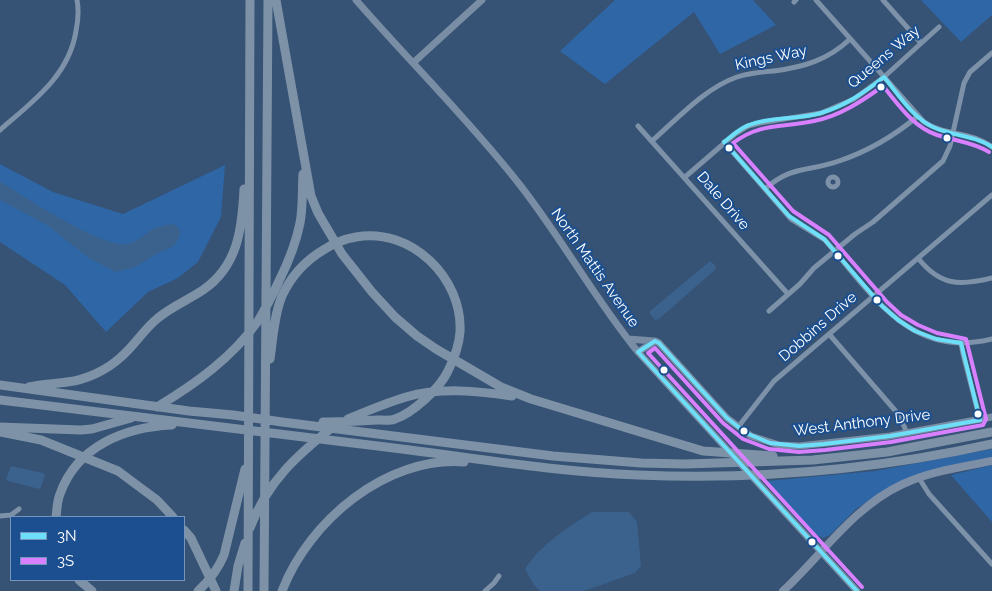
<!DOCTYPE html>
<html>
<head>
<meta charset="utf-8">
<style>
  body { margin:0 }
  #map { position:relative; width:992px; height:591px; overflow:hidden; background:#365274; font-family:Raleway,sans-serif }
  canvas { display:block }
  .legend { position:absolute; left:10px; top:516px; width:175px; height:65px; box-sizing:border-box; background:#1b4f8f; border:1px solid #7695bc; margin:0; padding:6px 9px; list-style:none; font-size:15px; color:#fff }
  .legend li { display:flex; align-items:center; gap:10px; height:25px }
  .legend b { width:25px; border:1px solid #7695bc }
</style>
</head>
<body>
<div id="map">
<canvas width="992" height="591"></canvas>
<ul class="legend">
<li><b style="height:6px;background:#6ddff8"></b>3N</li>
<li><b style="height:6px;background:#d880ff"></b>3S</li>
</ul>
</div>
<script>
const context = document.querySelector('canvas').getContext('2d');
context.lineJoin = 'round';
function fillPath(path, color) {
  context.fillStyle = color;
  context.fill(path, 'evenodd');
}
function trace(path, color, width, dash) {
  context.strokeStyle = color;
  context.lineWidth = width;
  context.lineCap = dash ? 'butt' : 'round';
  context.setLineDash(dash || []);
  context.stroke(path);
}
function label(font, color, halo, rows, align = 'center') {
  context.font = font + ' Raleway,sans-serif';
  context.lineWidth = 4;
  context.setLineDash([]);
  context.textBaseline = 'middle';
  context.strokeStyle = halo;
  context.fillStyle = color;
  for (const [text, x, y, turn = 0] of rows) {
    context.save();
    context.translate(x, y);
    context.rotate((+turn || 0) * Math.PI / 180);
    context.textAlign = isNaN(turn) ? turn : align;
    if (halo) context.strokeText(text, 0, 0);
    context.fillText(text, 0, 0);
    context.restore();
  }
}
fillPath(new Path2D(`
  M615,0H753L776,25L720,54L694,12L605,84L560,51Z
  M921,0H992V15L961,42Z
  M0,164L53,192L123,214L225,165L221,217L198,262L178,278L148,292L106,332L65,285L0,242Z
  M992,449V458L907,478L888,488L856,509L830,535L823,538L815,534L767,481L875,471Z
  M992,465V522L951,475Z`), '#2f66a5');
fillPath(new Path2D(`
  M0,182C26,197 102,249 128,244C139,242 145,233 155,228C160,226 167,225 173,224L179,228L180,235L176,243L172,247L158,253L135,267L116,272L89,258L47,225L0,200Z
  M710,261L715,265L716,269L659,319L655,320L650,314V311Z
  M11,466L43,473L45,475L41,487L39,489L8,481L6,479Z
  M592,512H629L637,522L641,566L635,573L584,591H540L534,585L525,569C540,545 568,527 592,512Z`), '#3b618d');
trace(new Path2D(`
  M816,0L924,122C945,136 972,131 992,147
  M883,0L921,43
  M794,2L796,0
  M638,126L788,294
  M0,130C32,102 69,76 76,31C78,21 79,10 77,0
  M652,141C677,119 705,88 737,77C749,73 762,72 774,71C804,67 828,60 850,39
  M724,142L791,219L825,240C871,293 910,360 992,339
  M828 182a5 5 0 1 1 10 0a5 5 0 1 1-10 0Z
  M685,177L735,134L748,126L760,123L821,113L854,99L884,77L939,27
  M765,189C792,165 808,172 839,161C869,151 894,136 918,116
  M918,258C940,286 960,286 992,278
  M769,311L800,284L814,268L855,234L873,222L943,161L950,146L964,83L970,72L992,53
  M829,334L899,415L907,433
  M961,343L963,354L980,420
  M738,427L774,381L992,195
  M919,478L929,494L992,564
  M0,516L11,515L19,509
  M485,591L494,583L499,576`), '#7d92a8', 5);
trace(new Path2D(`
  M356,0C410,62 469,120 520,185C562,239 595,299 638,352L857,591
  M413,63L482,0
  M628,339L654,341
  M638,352L655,341L659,343L727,418L751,436L779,445L799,446L890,436L992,417`), '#798da4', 7);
trace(new Path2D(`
  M783,591C822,555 853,507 903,484C931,471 962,467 992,461`), '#7d8ea7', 8);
trace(new Path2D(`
  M276,0L311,196L318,213L342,254L372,292L395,317L417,336L436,349L501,387L531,399L703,451L773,456
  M270,359C273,339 274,315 282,296C291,276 306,260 325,249C334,243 345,239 356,237C411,227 463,278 460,332C459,346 454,359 448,371C440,388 413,413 395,419C390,421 382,420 377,420C359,421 341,422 323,422
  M0,385L189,411L233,415L282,422L553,456L641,463L685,464L813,460L887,452L992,432
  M29,387C42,384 54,384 67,382C86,380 107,370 121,357C135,345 144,329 158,318C171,307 188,300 203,290C238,266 242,229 244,189
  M0,400C131,415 262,432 394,448C475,458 556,472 638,475C757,480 875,470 992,444
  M157,407C195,384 232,358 258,321C266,308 273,294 279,281C288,263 296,243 300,223C303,208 302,190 303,174
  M348,419C367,411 386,403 406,397C441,387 477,391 512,396
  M0,427L81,430L92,429L131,418
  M0,432L41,440L118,471L157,500L173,517
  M56,517C57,510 57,501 60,494C77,446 125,427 172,425
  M250,528C267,482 297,455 334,426
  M184,530L191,538L216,591
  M79,580L92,591
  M198,591C210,580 218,569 224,555L245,469
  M234,591L238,566L245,543
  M248,591L250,0
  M264,591L268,0
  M282,591C309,521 386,456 464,462`), '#7e92a7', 9);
trace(new Path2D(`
  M857,591L638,352L655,341L659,343L727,418L746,433L770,443L799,446L824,444L890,436L980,420L961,343L936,339L915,331L898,320L882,306L824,239L789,216L724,142C732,136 740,128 749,125C772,116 798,120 821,113C845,106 865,92 884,77C898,94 912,117 933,127C952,136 974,135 992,147`), '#6ddff8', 4);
trace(new Path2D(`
  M862,587L648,353L655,348L723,423L743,439L769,449L799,452L825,450L891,442L983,425L986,419L966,339L937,333L918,325L901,315L887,302L829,235L793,211L733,143C761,122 783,128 814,121C840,116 862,101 883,86C898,104 913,127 937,135C955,141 973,142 989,152`), '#d880ff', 4);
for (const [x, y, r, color] of [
  [881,87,4.5,"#fff"],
  [947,138,4.5,"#fff"],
  [729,148,4.5,"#fff"],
  [838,256,4.5,"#fff"],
  [877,300,4.5,"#fff"],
  [664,370,4.5,"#fff"],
  [978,414,4.5,"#fff"],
  [744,431,4.5,"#fff"],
  [812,542,4.5,"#fff"]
]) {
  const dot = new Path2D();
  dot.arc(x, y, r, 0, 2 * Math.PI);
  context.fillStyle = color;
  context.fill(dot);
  trace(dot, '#1b4f8f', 2);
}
label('15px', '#fff', '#1b4f8f', [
  ["Queens Way",884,57,-40],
  ["Kings Way",771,58,-12],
  ["Dale Drive",723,201,49],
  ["North Mattis Avenue",595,268,55],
  ["Dobbins Drive",818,327,-41],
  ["West Anthony Drive",862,423,-7]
]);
</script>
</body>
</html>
